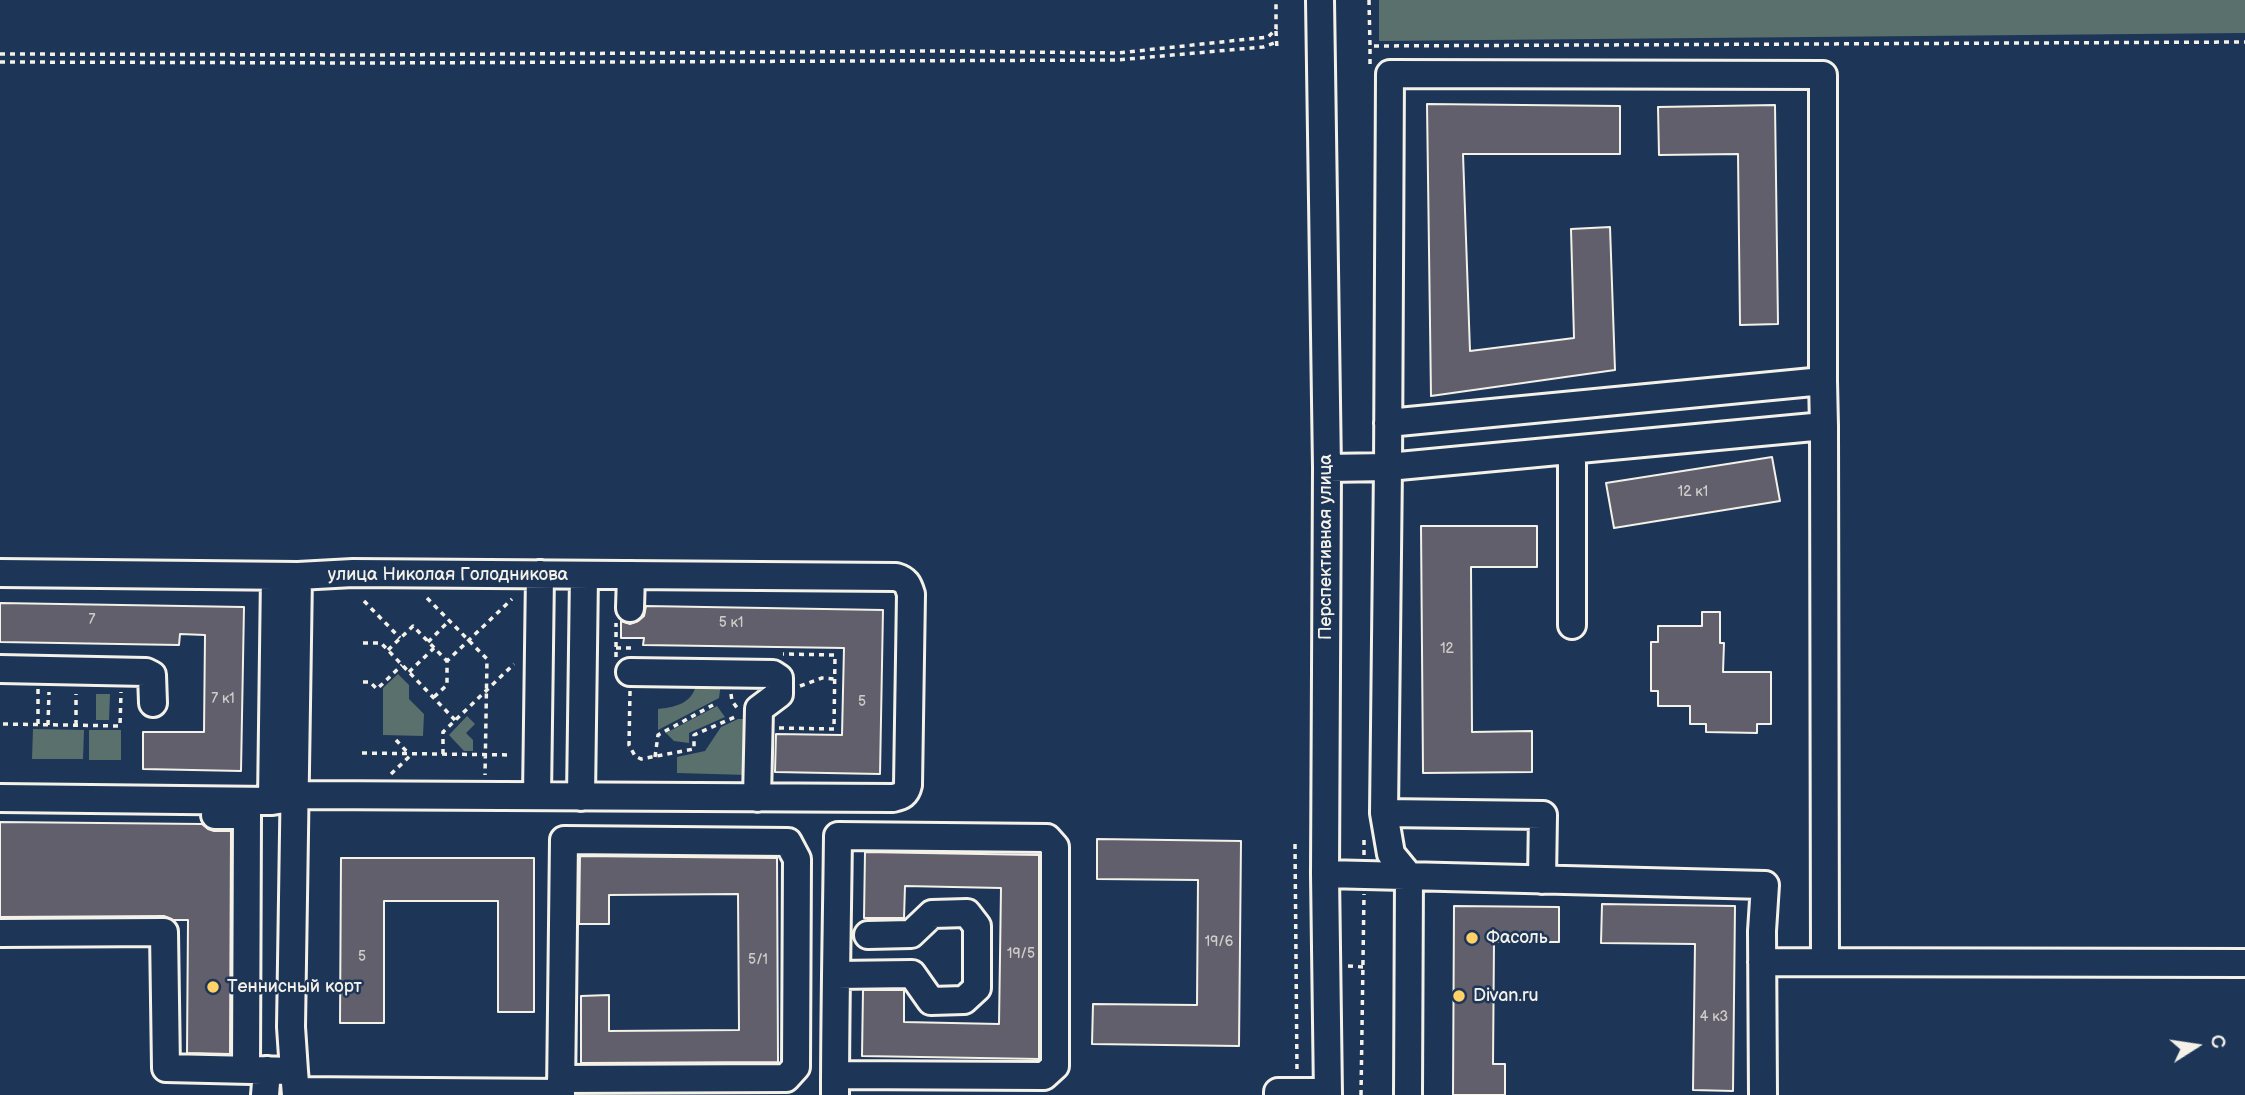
<!DOCTYPE html>
<meta charset="utf-8">
<style>
body{margin:0}
#map{position:relative;width:2245px;height:1095px;overflow:hidden;background:#1d3557;font-family:"Balsamiq Sans",sans-serif}
canvas{display:block}
.north{position:absolute;left:2161px;top:1011px;width:70px;height:70px;-webkit-text-stroke:5px #1d3557;paint-order:stroke;rotate:78deg;font-size:19px;font-weight:700;line-height:28px;text-align:center;color:#f4f1e8}
.north::after{content:'';display:block;margin:auto;width:24px;height:32px;background:#f4f1e8;clip-path:polygon(50% 0,100% 100%,50% 72%,0 100%)}
</style>
<div id="map">
<canvas width="2245" height="1095"></canvas>
<div class="north">С</div>
</div>
<script>
const ctx = document.querySelector('canvas').getContext('2d');
ctx.lineJoin = 'round';
function fill(path, color) {
  ctx.fillStyle = color;
  ctx.fill(path, 'evenodd');
}
function strokePath(path, color, width, dash) {
  ctx.strokeStyle = color;
  ctx.lineWidth = width;
  ctx.lineCap = dash ? 'butt' : 'round';
  ctx.setLineDash(dash || []);
  ctx.stroke(path);
}
function write(font, color, halo, rows, align = 'center') {
  ctx.font = font + ' "Balsamiq Sans",sans-serif';
  ctx.lineWidth = 5;
  ctx.setLineDash([]);
  ctx.textBaseline = 'middle';
  ctx.strokeStyle = halo;
  ctx.fillStyle = color;
  for (const [text, x, y, turn = 0] of rows) {
    ctx.save();
    ctx.translate(x, y);
    ctx.rotate((+turn || 0) * Math.PI / 180);
    ctx.textAlign = isNaN(turn) ? turn : align;
    if (halo) ctx.strokeText(text, 0, 0);
    ctx.fillText(text, 0, 0);
    ctx.restore();
  }
}
const green = new Path2D(`
 M1379,0H2245V33L1379,41Z
 M398,674L409,685V699L424,714L423,736L383,735V688Z
 M697,682L721,683L719,698L658,730V709C677,707 693,703 697,682Z
 M96,694H110L109,720H96Z
 M717,706L725,717L689,733V743L674,741L666,733Z
 M467,716L475,724L466,733L473,740V751H464L449,735Z
 M738,719H748L747,775L677,773V757L705,751L721,727Z
 M33,729L84,730L83,759H32Z
 M89,730H121V760H89Z`);
const building = new Path2D(`
 M1427,104L1620,106V154H1463L1470,351L1574,338L1571,229L1610,227L1615,370L1431,396Z
 M1775,105L1778,324L1740,325L1738,154L1659,155L1658,107Z
 M1772,457L1780,501L1614,528L1606,483Z
 M1421,526H1537V567H1471L1472,732L1532,731V772L1423,773Z
 M0,603L244,607L241,771L143,769V732H204L205,635L180,634L179,645L0,642Z
 M646,606L883,610L880,774L775,772L776,734L842,735L844,648L643,645L644,638H621V621L630,624L638,621L644,616Z
 M1702,612H1720V643H1724L1723,672H1771V724H1757V733L1706,732V724H1690V706H1658V691H1651V642H1658V626H1702Z
 M0,822L202,824L208,829L214,831H231L230,1054L187,1053L188,920H173L164,916L0,917Z
 M1097,839L1241,841L1239,1046L1092,1044L1093,1004L1197,1005L1198,880L1097,879Z
 M865,852L1039,855V1059L862,1056L863,990H904V1022L999,1024L1001,888L905,886L904,918H864Z
 M580,856L777,858L778,1062L581,1063V996L609,995V1031L739,1030L738,894L609,895V924H579Z
 M341,858H534V1012H498V901H384V1023H340Z
 M1602,904L1735,906L1733,1091L1693,1090L1695,944L1601,943Z
 M1454,906L1559,907V942H1494L1493,1064H1505V1095H1453Z`);
const path = new Path2D(`
 M1369,0L1370,46L2245,42
 M1276,31L1277,49
 M0,54L370,55L937,51L1118,53L1268,37L1276,29V0
 M0,62L370,63L1117,60L1263,47L1277,42
 M1370,64V46
 M427,598L487,659L485,775
 M364,601L400,638
 M428,642L449,621
 M363,643H381L455,720
 M616,648H631V652
 M388,650L413,626L447,661
 M616,657V623
 M409,672L434,648
 M363,682H370L377,689L402,665
 M800,686L822,678L835,679
 M630,691L629,745L635,756L641,759L694,749V735L737,716
 M731,694L732,701L738,709
 M434,697L447,685V661L512,599
 M3,724L120,726L121,692
 M38,724V689
 M48,725L49,692
 M76,725V694
 M779,728L834,729L835,655L783,654
 M396,740L409,754
 M362,753L512,755
 M443,754V732L514,664
 M655,757L658,735L713,705
 M391,774L411,755
 M1295,844L1297,1073
 M1364,855V835
 M1348,966L1364,967
 M1361,1095L1364,894`);
const minor = new Path2D(`
 M1320,0L1327,468L1325,874L1328,1095
 M1388,423L1823,381
 M1824,426L1388,467L1390,74L1823,75V381L1824,426L1825,962
 M1327,468L1388,467L1384,813L1391,854L1409,876L1408,1095
 M0,573L298,576L353,573L896,577C906,580 908,584 911,594L908,785C906,794 902,796 893,798L307,795L272,801L0,798
 M630,608L631,575
 M1572,625V450
 M0,669L146,672L152,675L153,703
 M630,672L773,674L779,678V694L759,709L757,798
 M537,796L540,574
 M581,797L584,575
 M272,801L275,576
 M1384,813L1543,815L1542,880
 M215,815H247L246,1068
 M1325,874L1765,885L1762,931L1763,1095
 M0,933L164,932L166,1068L294,1071L296,1095
 M1762,962L2245,963
 M836,975L912,974L931,1001L964,1000L977,988V926L967,913L932,914L911,934L868,935
 M294,1071L291,1027L298,576
 M296,1091L561,1093V1095
 M561,1093L564,840L788,842L797,859L796,1067L786,1078L561,1079
 M265,1095L267,1070
 M835,1095C835,1009 837,922 838,836L1047,838L1055,847V1066L1044,1076L835,1075
 M1278,1095V1092H1328`);
const markers = [
 [1472,938,7,"#ffd166"],
 [213,987,7,"#ffd166"],
 [1459,996,7,"#ffd166"]
];
const numberNames = [
 ["12 к1",1693,492],
 ["7",92,620],
 ["5 к1",731,623],
 ["12",1447,649],
 ["7 к1",223,699],
 ["5",862,702],
 ["19/6",1219,942],
 ["19/5",1021,954],
 ["5",362,957],
 ["5/1",758,960],
 ["4 к3",1714,1017]
];
const streetNames = [
 ["Перспективная улица",1326,547,-90],
 ["улица Николая Голодникова",448,575]
];
const poiNames = [
 ["Фасоль",1486,938],
 ["Теннисный корт",227,987],
 ["Divan.ru",1473,996]
];
fill(green, '#5a706c');
fill(building, '#605f6b');
strokePath(building, '#f4f1e8', 2);
strokePath(minor, '#f4f1e8', 32);
strokePath(path, '#f4f1e8', 3.5, [5, 5]);
strokePath(minor, '#1d3557', 26);
for (const [x, y, r, color] of markers) {
  const dot = new Path2D();
  dot.arc(x, y, r, 0, 2 * Math.PI);
  ctx.fillStyle = color;
  ctx.fill(dot);
  strokePath(dot, '#1d3557', 2.5);
}
write('14px', '#cfccc9', null, numberNames);
write('18px', '#f4f1e8', '#1d3557', streetNames);
write('18px', '#f4f1e8', '#1d3557', poiNames, 'left');
</script>
